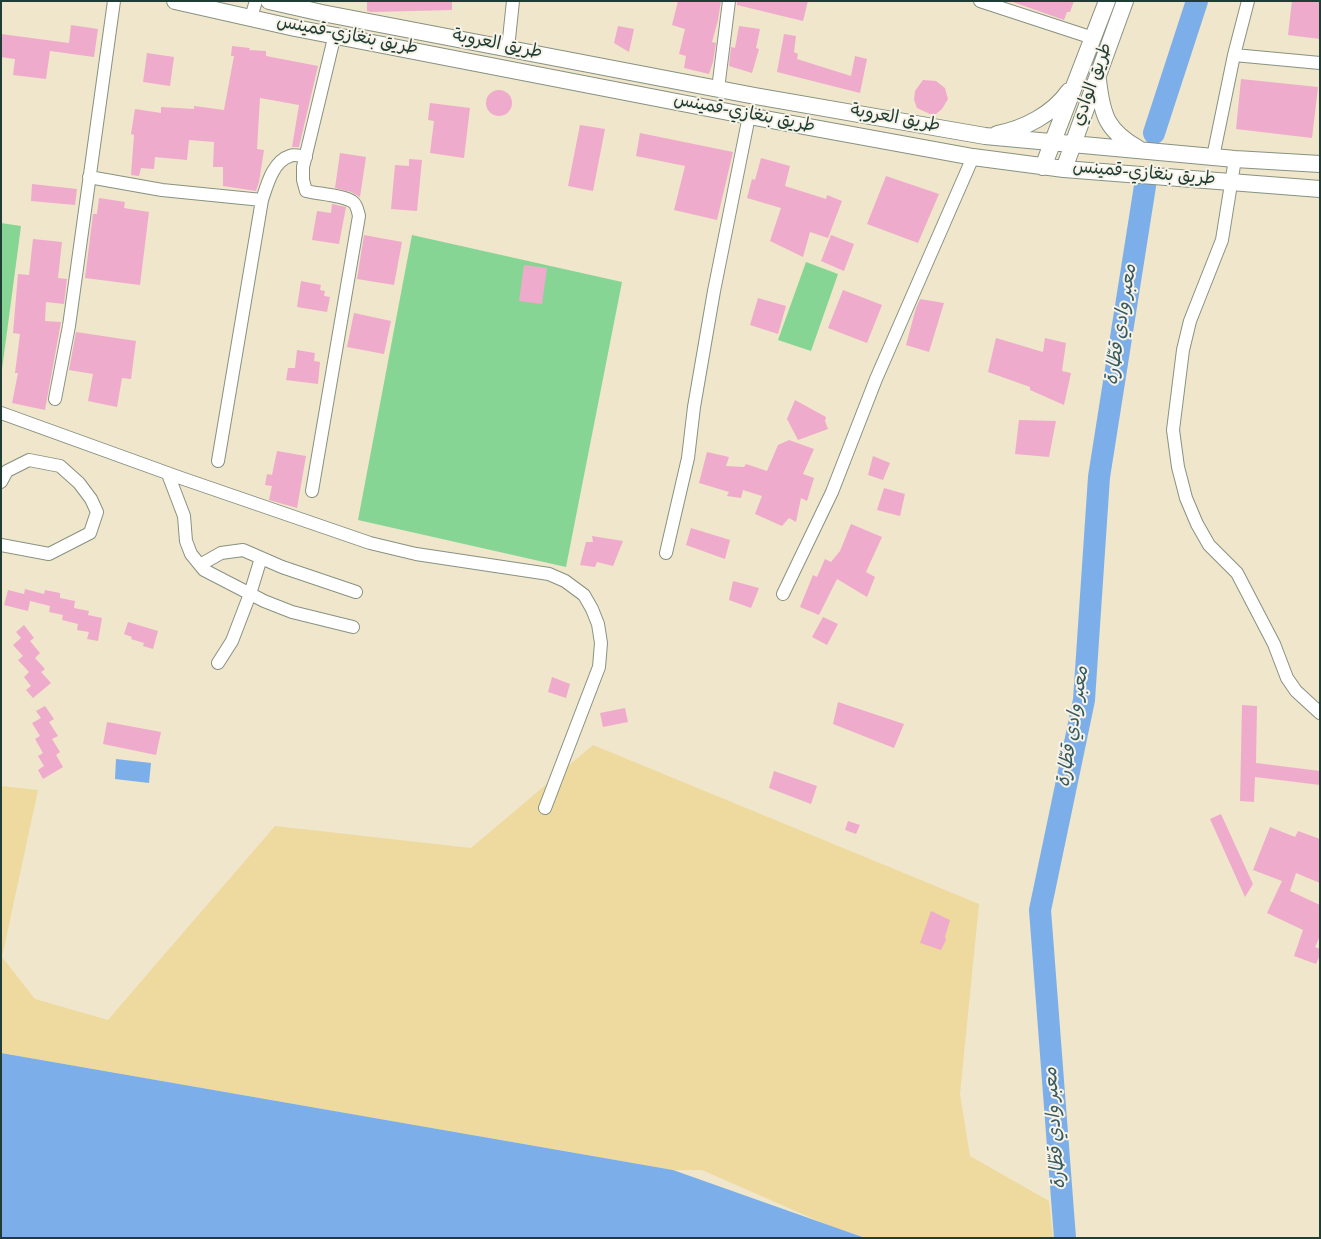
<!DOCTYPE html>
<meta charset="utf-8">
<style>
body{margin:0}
#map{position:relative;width:1321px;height:1239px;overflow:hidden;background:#efe6cb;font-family:"Gochi Hand",sans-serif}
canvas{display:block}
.frame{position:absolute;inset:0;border:2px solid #1f3d34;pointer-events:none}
</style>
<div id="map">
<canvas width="1321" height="1239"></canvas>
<div class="frame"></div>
</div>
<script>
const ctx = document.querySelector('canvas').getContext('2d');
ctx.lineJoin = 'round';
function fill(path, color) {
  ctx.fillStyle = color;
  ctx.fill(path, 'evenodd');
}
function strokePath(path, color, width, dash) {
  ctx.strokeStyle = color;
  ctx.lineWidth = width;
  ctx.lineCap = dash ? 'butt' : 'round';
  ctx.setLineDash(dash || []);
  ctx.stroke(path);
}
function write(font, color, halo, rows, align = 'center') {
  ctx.font = font + ' "Gochi Hand","Playpen Sans Arabic",sans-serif';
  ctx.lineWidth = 4;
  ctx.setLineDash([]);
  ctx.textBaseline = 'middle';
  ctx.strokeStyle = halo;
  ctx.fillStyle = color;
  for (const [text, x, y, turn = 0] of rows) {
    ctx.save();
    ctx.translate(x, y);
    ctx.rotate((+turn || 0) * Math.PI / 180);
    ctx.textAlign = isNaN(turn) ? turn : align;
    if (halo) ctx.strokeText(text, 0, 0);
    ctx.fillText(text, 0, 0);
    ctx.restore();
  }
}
const green = new Path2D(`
 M1,223L21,226L1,377Z
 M412,235L622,282L566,567L358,520Z
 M806,262L838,274L811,351L778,340Z`);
const sand = new Path2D(`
 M593,745L979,904L960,1094L970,1156L1049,1201L1053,1238H857L702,1170H673L1,1053V786L38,790L2,957L35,999L108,1020L275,826L471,848Z`);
const water = new Path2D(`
 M116,759L151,763L149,783L115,779Z
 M1,1053L673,1170L865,1238H1Z`);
const river = new Path2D(`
 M1154,133L1197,1
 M1065,1238L1040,910L1084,700L1099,477L1145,186`);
const building = new Path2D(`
 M367,1H452V10L371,12L367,11Z
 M678,1H721L718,20L712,42L716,43L713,62L709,74L684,68L686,56L679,54L685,29L672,25Z
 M737,1H808L803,21L737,5Z
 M1010,1H1074L1070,12H1067L1064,20Z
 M1292,1H1320V39L1288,35Z
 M71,25L98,29L94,57L50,51L46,79L13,75L15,59L1,57V34L69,43Z
 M618,26L634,29L629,52L614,43Z
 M739,26L760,29L756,48L759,49L752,73L729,66L731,47L735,48Z
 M784,34L796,36L794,52L798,54L797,59L851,76L855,56L867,59L860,93L777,72Z
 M232,46L250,48L249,50L266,51V56L318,66L299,147H292L299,105L260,98L257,149L264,150L259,182L256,191L223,186V167H213L214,142L189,140L187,160L155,157L154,169L141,168L139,176L131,175L134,135L131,134L135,109L161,113V107L194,109V106L224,110L234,56H231Z
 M147,53L174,57L170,86L143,82Z
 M1241,79L1318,87L1312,138L1236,129Z
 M923,80L936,81L945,88L948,99L942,109L936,114H930L917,108L914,100L915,91Z
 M486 103a13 13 0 1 1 26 0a13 13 0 1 1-26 0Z
 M430,103L470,108L464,158L430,153L434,121L428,120Z
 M580,125L605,129L593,191L568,186Z
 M640,133L733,152L717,220L674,210L685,166L636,156Z
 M340,153L366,157L360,197L351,192L335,188Z
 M761,158L790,166L785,186L826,199L827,195L842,201L828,238L810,232L803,257L770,241L781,208L747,198L752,179L755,180Z
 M409,159L422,160L417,211L391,209L395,165L409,166Z
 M886,176L939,194L918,243L867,224Z
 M32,184L77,189L75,205L31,201Z
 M99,198L125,202L124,208L149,212L140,285L85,278L93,214H97Z
 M332,204L346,207L339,244L312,240L317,211L331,213Z
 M364,235L402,242L394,285L357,279Z
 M831,235L854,244L844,271L821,261Z
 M33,239L62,242L58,278L67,279L64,304L46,302L45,321L61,322L45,410L12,403L18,373H15L20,334L13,333L18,274L29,275Z
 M524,265L547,268L542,304L519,301Z
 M301,281L321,285L320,290L325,291L324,296L330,297L327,312L297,307Z
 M843,290L882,305L867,343L828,328Z
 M758,298L786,306L778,334L750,325Z
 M920,299L944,303L929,352L906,345L916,308Z
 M354,313L391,321L384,354L347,347Z
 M76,332L136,341L131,379L122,378L117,407L88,401L93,374L69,370Z
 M996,338L1043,352L1045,338L1066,343L1062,371L1071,373L1064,405L1030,390V387L988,372Z
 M297,350L315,353L314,361L320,362L318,384L286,380L288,368H295Z
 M795,400L826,417L825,421L828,429L798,440L787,419Z
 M1019,420L1056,421L1049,457L1015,454Z
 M789,440L814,449L803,474L814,478L807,501L801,498L796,522L789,518L782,526L755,514L762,496L743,490L741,498L727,496L729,492L699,483L707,452L729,457L726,466L744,467L746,464L767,471L778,445Z
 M277,451L306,456L297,508L269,500L272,486L265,485L267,474L272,475Z
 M873,456L890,463L883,480L868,475Z
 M884,488L905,494L900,516L877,510Z
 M851,524L882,537L866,572L875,577L867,597L837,579L819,615L800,607L813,575L817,577L825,559L831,562L840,551Z
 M691,528L730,540L725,559L686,545Z
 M592,536L623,541L613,566L597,562L595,567L580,565L586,542H593Z
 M733,581L759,588L751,608L729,600Z
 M25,589L44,594L45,590L60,593V598L75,601L74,608L89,611L88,615L102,618L98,641L87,639L89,632L77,630L78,624L62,620L63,615L49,612L50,606L30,601L28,611L4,605L8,590L24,594Z
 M823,617L838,624L827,645L812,637Z
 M128,622L158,631L153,649L143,646L144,643L131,639L132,637L124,634Z
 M24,625L34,638L30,641L40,653L35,658L45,669L41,672L51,683L33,698L26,690L31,686L24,677L29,672L18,660L23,656L13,645L21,638L16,632Z
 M552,677L570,684L566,698L548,692Z
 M838,702L904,724L894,748L833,724Z
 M1242,705L1257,706L1256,763L1320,771V785L1255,777L1254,802L1240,801Z
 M45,706L54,719L49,722L58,736L52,739L60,752L56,755L63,767L43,779L38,770L44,766L38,756L43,753L35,739L40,736L32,723L41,718L36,711Z
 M625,708L628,722L603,727L600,713Z
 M107,722L161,732L156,755L103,744Z
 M774,771L817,786L811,804L769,788Z
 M1221,814L1253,884L1245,897L1210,819Z
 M848,821L860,825L856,834L845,830Z
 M1270,827L1295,837L1298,831L1320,839V883L1296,873L1290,891L1320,905V936L1315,947L1320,949V955L1316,964L1294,956L1303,930L1267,913L1282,881L1253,870Z
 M931,911L950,920L945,937L946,940L941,950L920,943Z`);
const minor = new Path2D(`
 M980,1L1093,38
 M251,17L256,1
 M508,48L513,1
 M1234,55L1320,63
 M718,89L729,1
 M1213,157L1234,55L1248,1
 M1235,159L1222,240L1190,321L1183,350L1173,430L1178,467L1186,498L1197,524L1209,545L1237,573L1274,644L1287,678L1296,691L1320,713
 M89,177L162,190L262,200
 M55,399L69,326L114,1
 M1,413L181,478L370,543L416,554L549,574L565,581L584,595L592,609L598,624L601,643L599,667L545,808
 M218,461L262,200C267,185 273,161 290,156C294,154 302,156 306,157
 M168,474L184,516L186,541L191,554L204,570L264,601L292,612L353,627
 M1,482L7,471L29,460L60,466L79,483L91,499L97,512L90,533L49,554L1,545
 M312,491L359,216C358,212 357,205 353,202C343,195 318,194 306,191L303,180V167L335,34
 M666,553L688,458L694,407L714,291L749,116
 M200,565L221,553L243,550L282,567L356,592
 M783,594L832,492L876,379L973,157
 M218,663L232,641L250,594L261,558`);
const major = new Path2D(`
 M175,1L295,28L749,116L973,157L1064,169L1320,189
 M269,1L322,13L755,96L985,136L1235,159L1320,164
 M1098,80C1102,116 1107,131 1139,149
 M997,134C1024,129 1053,114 1069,91
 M1043,167L1107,1
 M1064,169L1125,1`);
const streetNames = [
 ["طريق بنغازي-قمينس",347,37,11],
 ["طريق العروبة",497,46,11],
 ["طريق الوادي",1094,85,-70],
 ["طريق بنغازي-قمينس",744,115,11],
 ["طريق العروبة",895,120,10],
 ["طريق بنغازي-قمينس",1144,175,5]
];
const waterNames = [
 ["معبر وادي قطّارة",1123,325,-81],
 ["معبر وادي قطّارة",1075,727,-81],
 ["معبر وادي قطّارة",1057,1128,-94]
];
fill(green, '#86d595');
fill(sand, '#eeda9e');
fill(water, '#7cafe9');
strokePath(river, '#7cafe9', 22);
fill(building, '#efabcc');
strokePath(minor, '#879280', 14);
strokePath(major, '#879280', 18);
strokePath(minor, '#fff', 12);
strokePath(major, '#fff', 16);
write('18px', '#1f3d34', '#f7f3e8', streetNames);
write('italic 19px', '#365a61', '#f7f3e8', waterNames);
</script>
